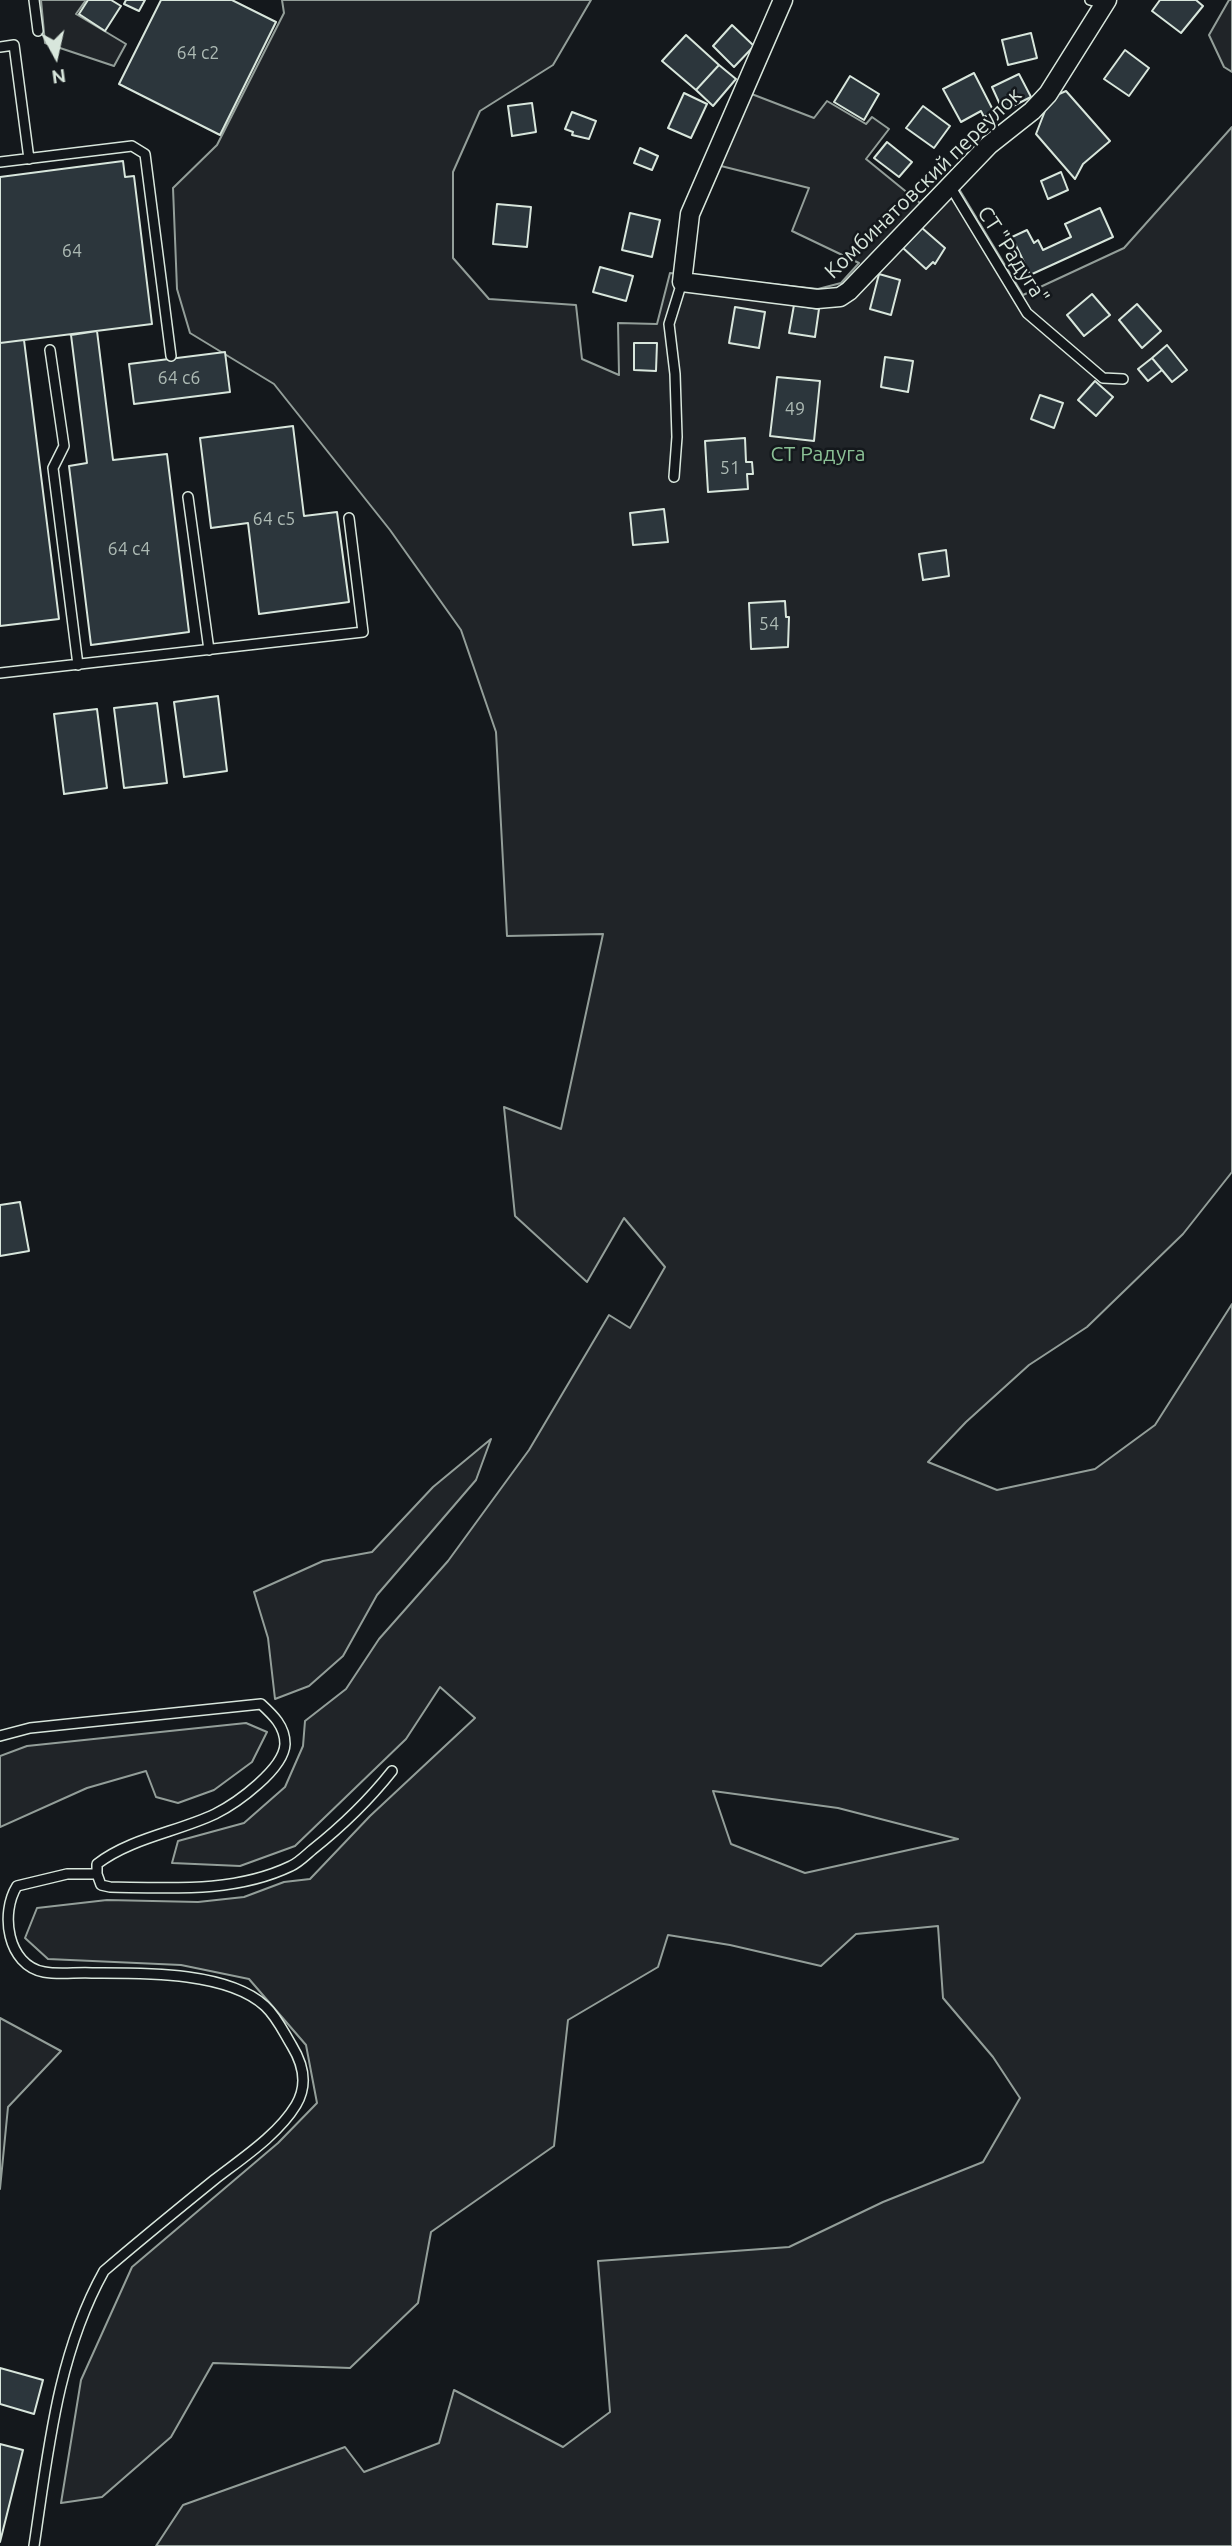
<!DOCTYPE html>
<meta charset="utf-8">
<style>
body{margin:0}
#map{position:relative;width:1232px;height:2546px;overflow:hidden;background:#14181c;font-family:Ubuntu,sans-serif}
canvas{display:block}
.north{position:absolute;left:21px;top:21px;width:70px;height:70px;-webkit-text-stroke:5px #14181c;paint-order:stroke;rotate:172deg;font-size:19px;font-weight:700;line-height:28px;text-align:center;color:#d8e6dc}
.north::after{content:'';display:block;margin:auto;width:24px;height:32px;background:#d8e6dc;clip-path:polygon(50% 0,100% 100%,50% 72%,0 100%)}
</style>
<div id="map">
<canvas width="1232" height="2546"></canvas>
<div class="north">N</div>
</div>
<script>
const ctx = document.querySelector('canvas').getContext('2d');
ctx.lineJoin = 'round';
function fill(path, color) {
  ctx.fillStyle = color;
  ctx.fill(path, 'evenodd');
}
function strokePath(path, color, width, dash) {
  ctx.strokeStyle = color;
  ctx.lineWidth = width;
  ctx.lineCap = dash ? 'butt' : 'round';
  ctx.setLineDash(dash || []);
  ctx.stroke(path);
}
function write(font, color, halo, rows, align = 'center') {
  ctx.font = font + ' Ubuntu,sans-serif';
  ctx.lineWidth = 5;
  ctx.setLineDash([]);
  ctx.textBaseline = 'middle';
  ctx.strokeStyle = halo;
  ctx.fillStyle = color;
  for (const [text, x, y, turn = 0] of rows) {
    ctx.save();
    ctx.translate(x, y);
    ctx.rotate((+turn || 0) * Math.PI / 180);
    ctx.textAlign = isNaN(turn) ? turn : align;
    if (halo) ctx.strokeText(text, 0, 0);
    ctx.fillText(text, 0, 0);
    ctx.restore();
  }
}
const green = new Path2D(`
 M41,0H86L76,14L126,44L114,66L45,43Z
 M282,0H591L553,65L480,111L453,172V258L489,299L576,305L582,359L619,375L618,323L657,324L670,273L818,289L841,283L859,263L792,231L809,188L717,165L749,93L814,118L827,101L866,124L872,117L889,129L866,159L920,203L948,176L956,184L1023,295L1124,248L1232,127V1172L1183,1234L1087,1327L1029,1365L966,1422L928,1462L997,1490L1095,1469L1155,1425L1232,1304V2546H156L183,2505L345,2447L364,2472L439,2443L454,2390L563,2447L610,2412L598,2261L789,2247L883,2202L983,2162L1020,2098L993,2057L943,1998L938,1926L856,1934L821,1966L730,1945L668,1935L658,1967L568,2020L554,2146L431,2232L418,2303L350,2368L213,2363L171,2437L102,2497L61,2503L81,2380L132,2267L278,2143L317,2103L306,2045L249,1979L181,1965L48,1959L25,1938L37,1908L107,1900L198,1902L244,1897L284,1882L310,1879L370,1816L475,1718L440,1687L406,1739L295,1846L240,1866L172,1863L178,1841L244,1823L285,1787L303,1746L305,1721L346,1689L379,1639L448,1561L529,1450L609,1315L630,1328L665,1267L624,1218L587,1282L515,1216L504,1107L561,1129L603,934L507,936L496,732L461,630L390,530L274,384L190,333L177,289L173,188L217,145L284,13ZM713,1791L838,1808L958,1839L805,1873L731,1844Z
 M1229,0H1232V72L1224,67L1209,35Z
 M491,1439L476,1480L377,1595L343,1656L309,1686L275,1699L268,1638L254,1592L323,1561L372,1552L433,1487Z
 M246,1723L267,1732L252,1762L214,1790L178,1803L156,1797L146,1771L87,1788L0,1827V1756L27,1746Z
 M0,2018L61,2051L8,2107L0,2189Z`);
const building = new Path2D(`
 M88,0H111L121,6L105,31L79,14Z
 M126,0H145L139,11L124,4Z
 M161,0H232L276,22L220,135L119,84Z
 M1160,0H1196L1203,6L1181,33L1152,11Z
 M732,25L754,46L734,67L713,46Z
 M1031,33L1037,58L1008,65L1002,40Z
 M686,35L719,65L696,90L662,61Z
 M1125,50L1149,68L1129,96L1104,79Z
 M719,65L736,79L713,106L696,90Z
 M974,73L994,112L984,117L981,111L961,122L943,89Z
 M1019,74L1031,97L1003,111L992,87Z
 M850,76L879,94L864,120L834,102Z
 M1066,91L1110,141L1083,164L1075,179L1036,134L1050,98Z
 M684,93L707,104L691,138L668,128Z
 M532,103L536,132L512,136L508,106Z
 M923,106L950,126L934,148L906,128Z
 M572,112L596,121L589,139L572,135L573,132L565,129Z
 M887,142L912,162L899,177L874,158Z
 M640,148L658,156L652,170L634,163Z
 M123,161L125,177L134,176L152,324L0,343V177Z
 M1061,172L1068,190L1048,199L1041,181Z
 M497,204L531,207L527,247L493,244Z
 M1100,208L1113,237L1030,275L1012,237L1027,230L1034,243L1038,240L1043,250L1071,237L1065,224Z
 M630,213L660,220L652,257L622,250Z
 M922,228L945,248L935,264L933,262L926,269L903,248Z
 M600,267L633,276L626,301L593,292Z
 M879,274L900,280L891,315L870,309Z
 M1092,294L1110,315L1084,336L1067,315Z
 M1137,304L1161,331L1142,348L1119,320Z
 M794,305L819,309L815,337L789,333Z
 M735,307L765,312L759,348L729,343Z
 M97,331L113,460L167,454L189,632L91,645L69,466L87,463L71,335Z
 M24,340L59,619L0,626V343Z
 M634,343H657L656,371L634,370Z
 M1167,345L1187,370L1172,382L1152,358Z
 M225,352L230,392L134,404L129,364Z
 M885,357L913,361L908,392L881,387Z
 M1152,358L1162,370L1148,381L1138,369Z
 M777,377L820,381L814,441L770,436Z
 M1095,381L1113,397L1096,416L1078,400Z
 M1040,395L1063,403L1054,428L1031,419Z
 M293,426L304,516L337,512L349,602L259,614L248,523L211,528L200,438Z
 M745,438L746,462H752L753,474H747L748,489L708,492L705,441Z
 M664,509L668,542L633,545L630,513Z
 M946,550L949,576L923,580L919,554Z
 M785,601L786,617H789L788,647L751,649L749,603Z
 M218,696L227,771L184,777L174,702Z
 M157,703L167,783L124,788L114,708Z
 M97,709L107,788L64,794L54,714Z
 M20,1202L29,1251L0,1256V1205Z
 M0,2368L43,2380L34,2414L0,2404Z
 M0,2444L23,2450L0,2542Z`);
const lane = new Path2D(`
 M34,0L38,31
 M1090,0L1104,4
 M0,47L14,45L29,159
 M0,162L132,146L145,154L171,356
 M950,186L1027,313L1103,378L1123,379
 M50,350L64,446L53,468L78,665
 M674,477L677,437L675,374L669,324L682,282
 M188,497L209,650
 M0,673L363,632L349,518
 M0,1736L30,1728L261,1704C273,1715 285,1726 285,1744C284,1769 237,1803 215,1814C177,1832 131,1838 97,1864V1874L101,1885L110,1887C170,1888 235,1893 291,1866C298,1863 305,1856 312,1850C341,1827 369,1800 392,1771
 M34,2546C48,2453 57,2355 104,2271C140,2240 177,2210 214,2180C241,2159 278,2135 296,2105C308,2085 303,2064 292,2046C284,2033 277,2017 265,2006C227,1971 141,1973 92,1973C77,1972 59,1975 44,1972C7,1965 0,1913 17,1886L67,1874H97`);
const street = new Path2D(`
 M783,0L690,214L682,282L817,299L840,297L849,291L989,145L1032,111L1048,94L1107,0`);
const numberNames = [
 ["64 с2",198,53],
 ["64",72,251],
 ["64 с6",179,378],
 ["49",795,409],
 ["51",730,468],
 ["64 с5",274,519],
 ["64 с4",129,549],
 ["54",769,624]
];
const streetNames = [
 ["Комбинатовский переулок",923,183,-44],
 ["СТ \"Радуга\"",1013,255,57]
];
const parkNames = [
 ["СТ Радуга",818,454]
];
fill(green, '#202428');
strokePath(green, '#939e99', 2);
fill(building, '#2c363c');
strokePath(building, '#d8e6dc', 2);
strokePath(lane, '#d8e6dc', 12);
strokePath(street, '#d8e6dc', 21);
strokePath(lane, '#14181c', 9);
strokePath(street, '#14181c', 18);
write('18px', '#adbab4', null, numberNames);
write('21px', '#d8e6dc', '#14181c', streetNames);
write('21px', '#8ac095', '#14181c', parkNames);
</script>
